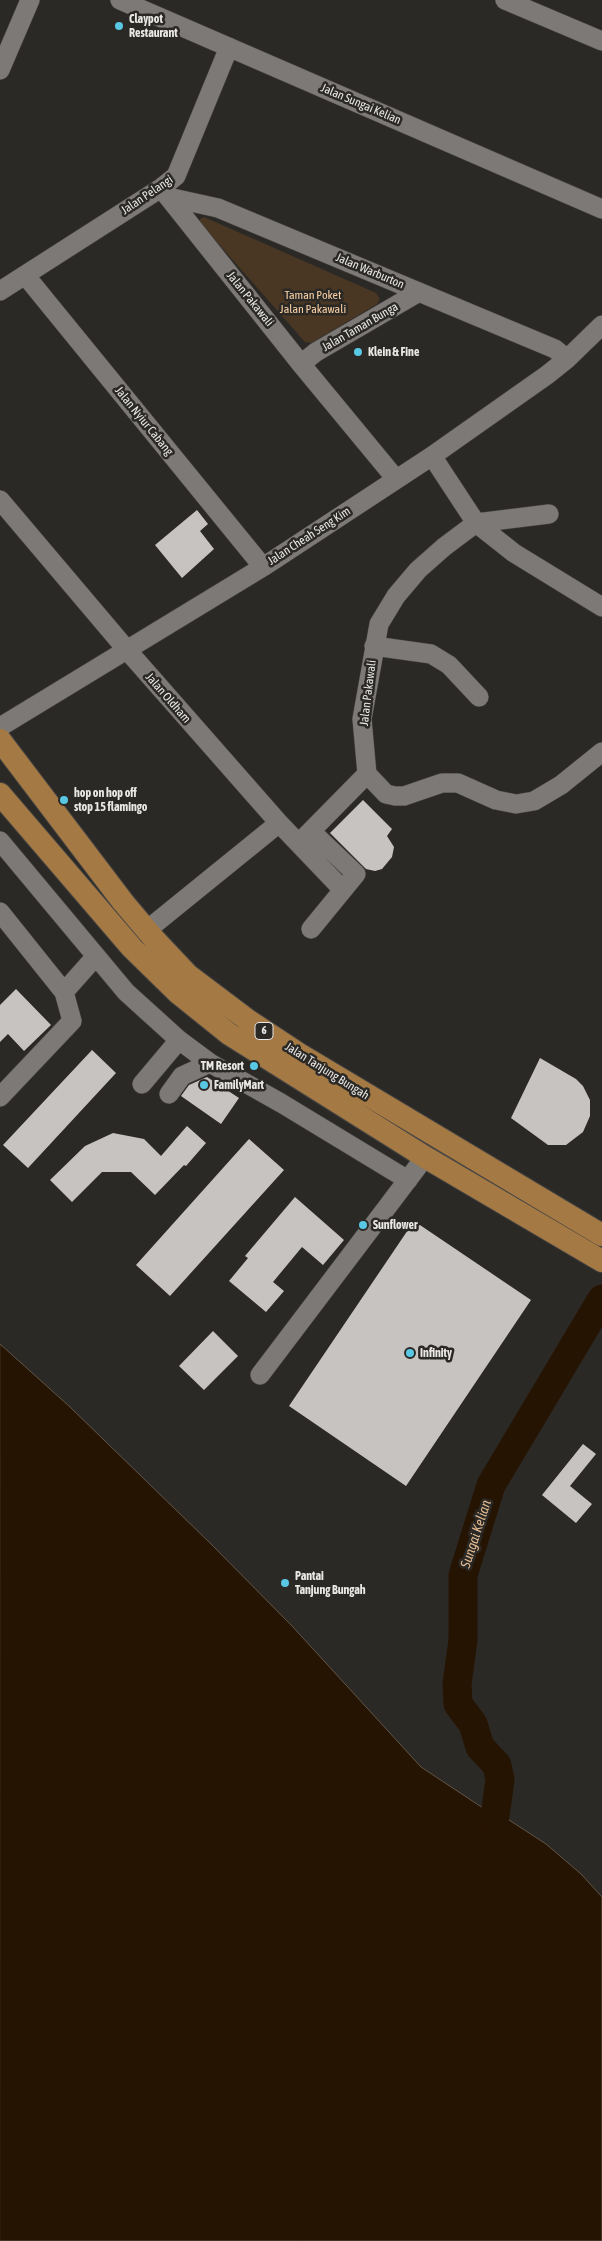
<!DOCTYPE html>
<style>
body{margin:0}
canvas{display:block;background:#2b2926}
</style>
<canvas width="602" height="2241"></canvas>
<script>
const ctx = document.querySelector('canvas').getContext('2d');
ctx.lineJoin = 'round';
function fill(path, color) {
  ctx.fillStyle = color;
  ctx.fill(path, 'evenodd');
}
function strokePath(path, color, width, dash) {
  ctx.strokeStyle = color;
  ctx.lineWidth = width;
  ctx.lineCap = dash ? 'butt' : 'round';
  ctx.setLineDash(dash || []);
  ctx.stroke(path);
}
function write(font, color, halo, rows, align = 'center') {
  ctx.font = font + ' "Asap Condensed",sans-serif';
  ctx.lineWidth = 5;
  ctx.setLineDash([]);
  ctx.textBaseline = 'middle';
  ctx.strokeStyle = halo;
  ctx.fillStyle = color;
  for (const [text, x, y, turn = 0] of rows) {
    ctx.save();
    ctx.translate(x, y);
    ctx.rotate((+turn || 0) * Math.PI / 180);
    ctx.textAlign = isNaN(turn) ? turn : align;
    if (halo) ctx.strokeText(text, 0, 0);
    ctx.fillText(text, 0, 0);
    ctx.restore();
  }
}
const green = new Path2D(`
 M204,217L376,293L380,299L377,304L311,343L305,342L201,224L199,220Z`);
const water = new Path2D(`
 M0,1344L70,1407L211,1544L292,1626L421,1767L495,1816L509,1820L546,1844L581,1874L602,1897V2241H0Z`);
const river = new Path2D(`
 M495,1816L500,1780L497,1765L480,1747L473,1724L458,1704L457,1684L463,1640V1575L491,1485L602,1299`);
const building = new Path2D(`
 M197,510L208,524L200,531L214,549L182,578L155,545Z
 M363,800L392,829L387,836L394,847L392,857L382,869L375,871L366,869L330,833Z
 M16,989L51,1025L24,1051L8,1034L0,1042V1005Z
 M92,1050L116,1073L28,1168L3,1145Z
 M540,1058L576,1079L583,1086L590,1100V1116L583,1132L566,1145H548L511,1118Z
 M207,1077L239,1098L221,1124L181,1096L189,1085Z
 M187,1126L206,1143L186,1166L184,1165L155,1195L131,1172H102L72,1202L50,1180L85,1146L113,1133L144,1139L161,1156Z
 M249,1139L284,1170L170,1296L136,1265Z
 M295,1197L344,1240L323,1265L302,1247L273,1282L284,1291L266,1312L229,1281L248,1258L245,1256Z
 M414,1221L531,1300L406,1486L289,1406Z
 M213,1331L238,1356L204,1390L179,1366Z
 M583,1444L596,1454L570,1486L592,1504L576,1523L542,1495Z`);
const minor = new Path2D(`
 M120,0L602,209
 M505,0L602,41
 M0,70L30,0
 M165,193L301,364L396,479
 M168,197L218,208L555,349L567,359
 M25,275L263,567
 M0,291L161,188L176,176L229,47
 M301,364L316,352L419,292
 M432,456L476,523L514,553L602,607
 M0,500L127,650L279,823L343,890
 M549,514L476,523L444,547L418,570L396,596L379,624L362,719L367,774L386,794L395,796H404L442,783H458L496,800L516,804L534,801L561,785L602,752
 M374,646L431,654L449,665L479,697
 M0,727L263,567L432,456L547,375L567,359L602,325
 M303,839L367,774
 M0,841L126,992L179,1040L210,1063L281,1103L408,1180
 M0,912L64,992
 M311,929L356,874L311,831
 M147,930L279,823
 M142,1084L179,1040
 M169,1094L182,1076L210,1063
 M0,1097L72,1021L64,992L96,956
 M260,1375L425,1157`);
const major = new Path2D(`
 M0,740L123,902L155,940L188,975L249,1021L299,1054L602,1235
 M0,794L132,948L178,993L229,1034L425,1157L602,1261`);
const markers = [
 [119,26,5,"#59c8e4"],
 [358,352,5,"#59c8e4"],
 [64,800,5,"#59c8e4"],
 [254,1066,5,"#59c8e4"],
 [204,1085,5,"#59c8e4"],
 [363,1225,5,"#59c8e4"],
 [410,1353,5,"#59c8e4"],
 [285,1583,5,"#59c8e4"]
];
const shields = [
 [264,1031,18]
];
const shieldNames = [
 ["6",264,1031]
];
const poiNames = [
 ["Claypot",129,19],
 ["Restaurant",129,33],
 ["Klein & Fine",368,352],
 ["hop on hop off",74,793],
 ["stop 15 flamingo",74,807],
 ["TM Resort",244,1066,"right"],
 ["FamilyMart",214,1085],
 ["Sunflower",373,1225],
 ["Infinity",420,1353],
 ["Pantai",295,1576],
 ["Tanjung Bungah",295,1590]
];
const streetNames = [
 ["Jalan Sungai Kelian",361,104,23],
 ["Jalan Pelangi",147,195,-34],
 ["Jalan Warburton",370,271,23],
 ["Jalan Pakawali",250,299,51],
 ["Jalan Taman Bunga",360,327,-30],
 ["Jalan Nyiur Cabang",144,421,51],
 ["Jalan Cheah Seng Kim",309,536,-33],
 ["Jalan Pakawali",368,693,-83],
 ["Jalan Oldham",168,698,49],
 ["Jalan Tanjung Bungah",327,1071,32]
];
const parkNames = [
 ["Taman Poket",313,295],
 ["Jalan Pakawali",313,309]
];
const waterNames = [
 ["Sungai Kelian",476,1534,-72]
];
fill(green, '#493724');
fill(water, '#261402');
strokePath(water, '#615446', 1);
strokePath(river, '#261402', 29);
fill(building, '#c7c3c0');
strokePath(minor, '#474543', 20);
strokePath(major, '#474543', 24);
strokePath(minor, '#7c7976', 19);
strokePath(major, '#a47944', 22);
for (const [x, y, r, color] of markers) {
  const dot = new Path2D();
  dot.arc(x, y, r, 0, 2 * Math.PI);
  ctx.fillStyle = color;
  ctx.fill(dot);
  strokePath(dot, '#2b2926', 2);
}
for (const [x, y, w] of shields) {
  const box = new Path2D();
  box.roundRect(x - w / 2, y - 8.5, w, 17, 4);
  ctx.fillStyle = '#2b2926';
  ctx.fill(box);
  strokePath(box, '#eae8e6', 1);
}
write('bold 11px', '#eae8e6', null, shieldNames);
write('bold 12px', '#eae8e6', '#2b2926', poiNames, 'left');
write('12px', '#eae8e6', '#2b2926', streetNames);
write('12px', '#fad0a5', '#2b2926', parkNames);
write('italic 14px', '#e3ba90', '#2b2926', waterNames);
</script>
